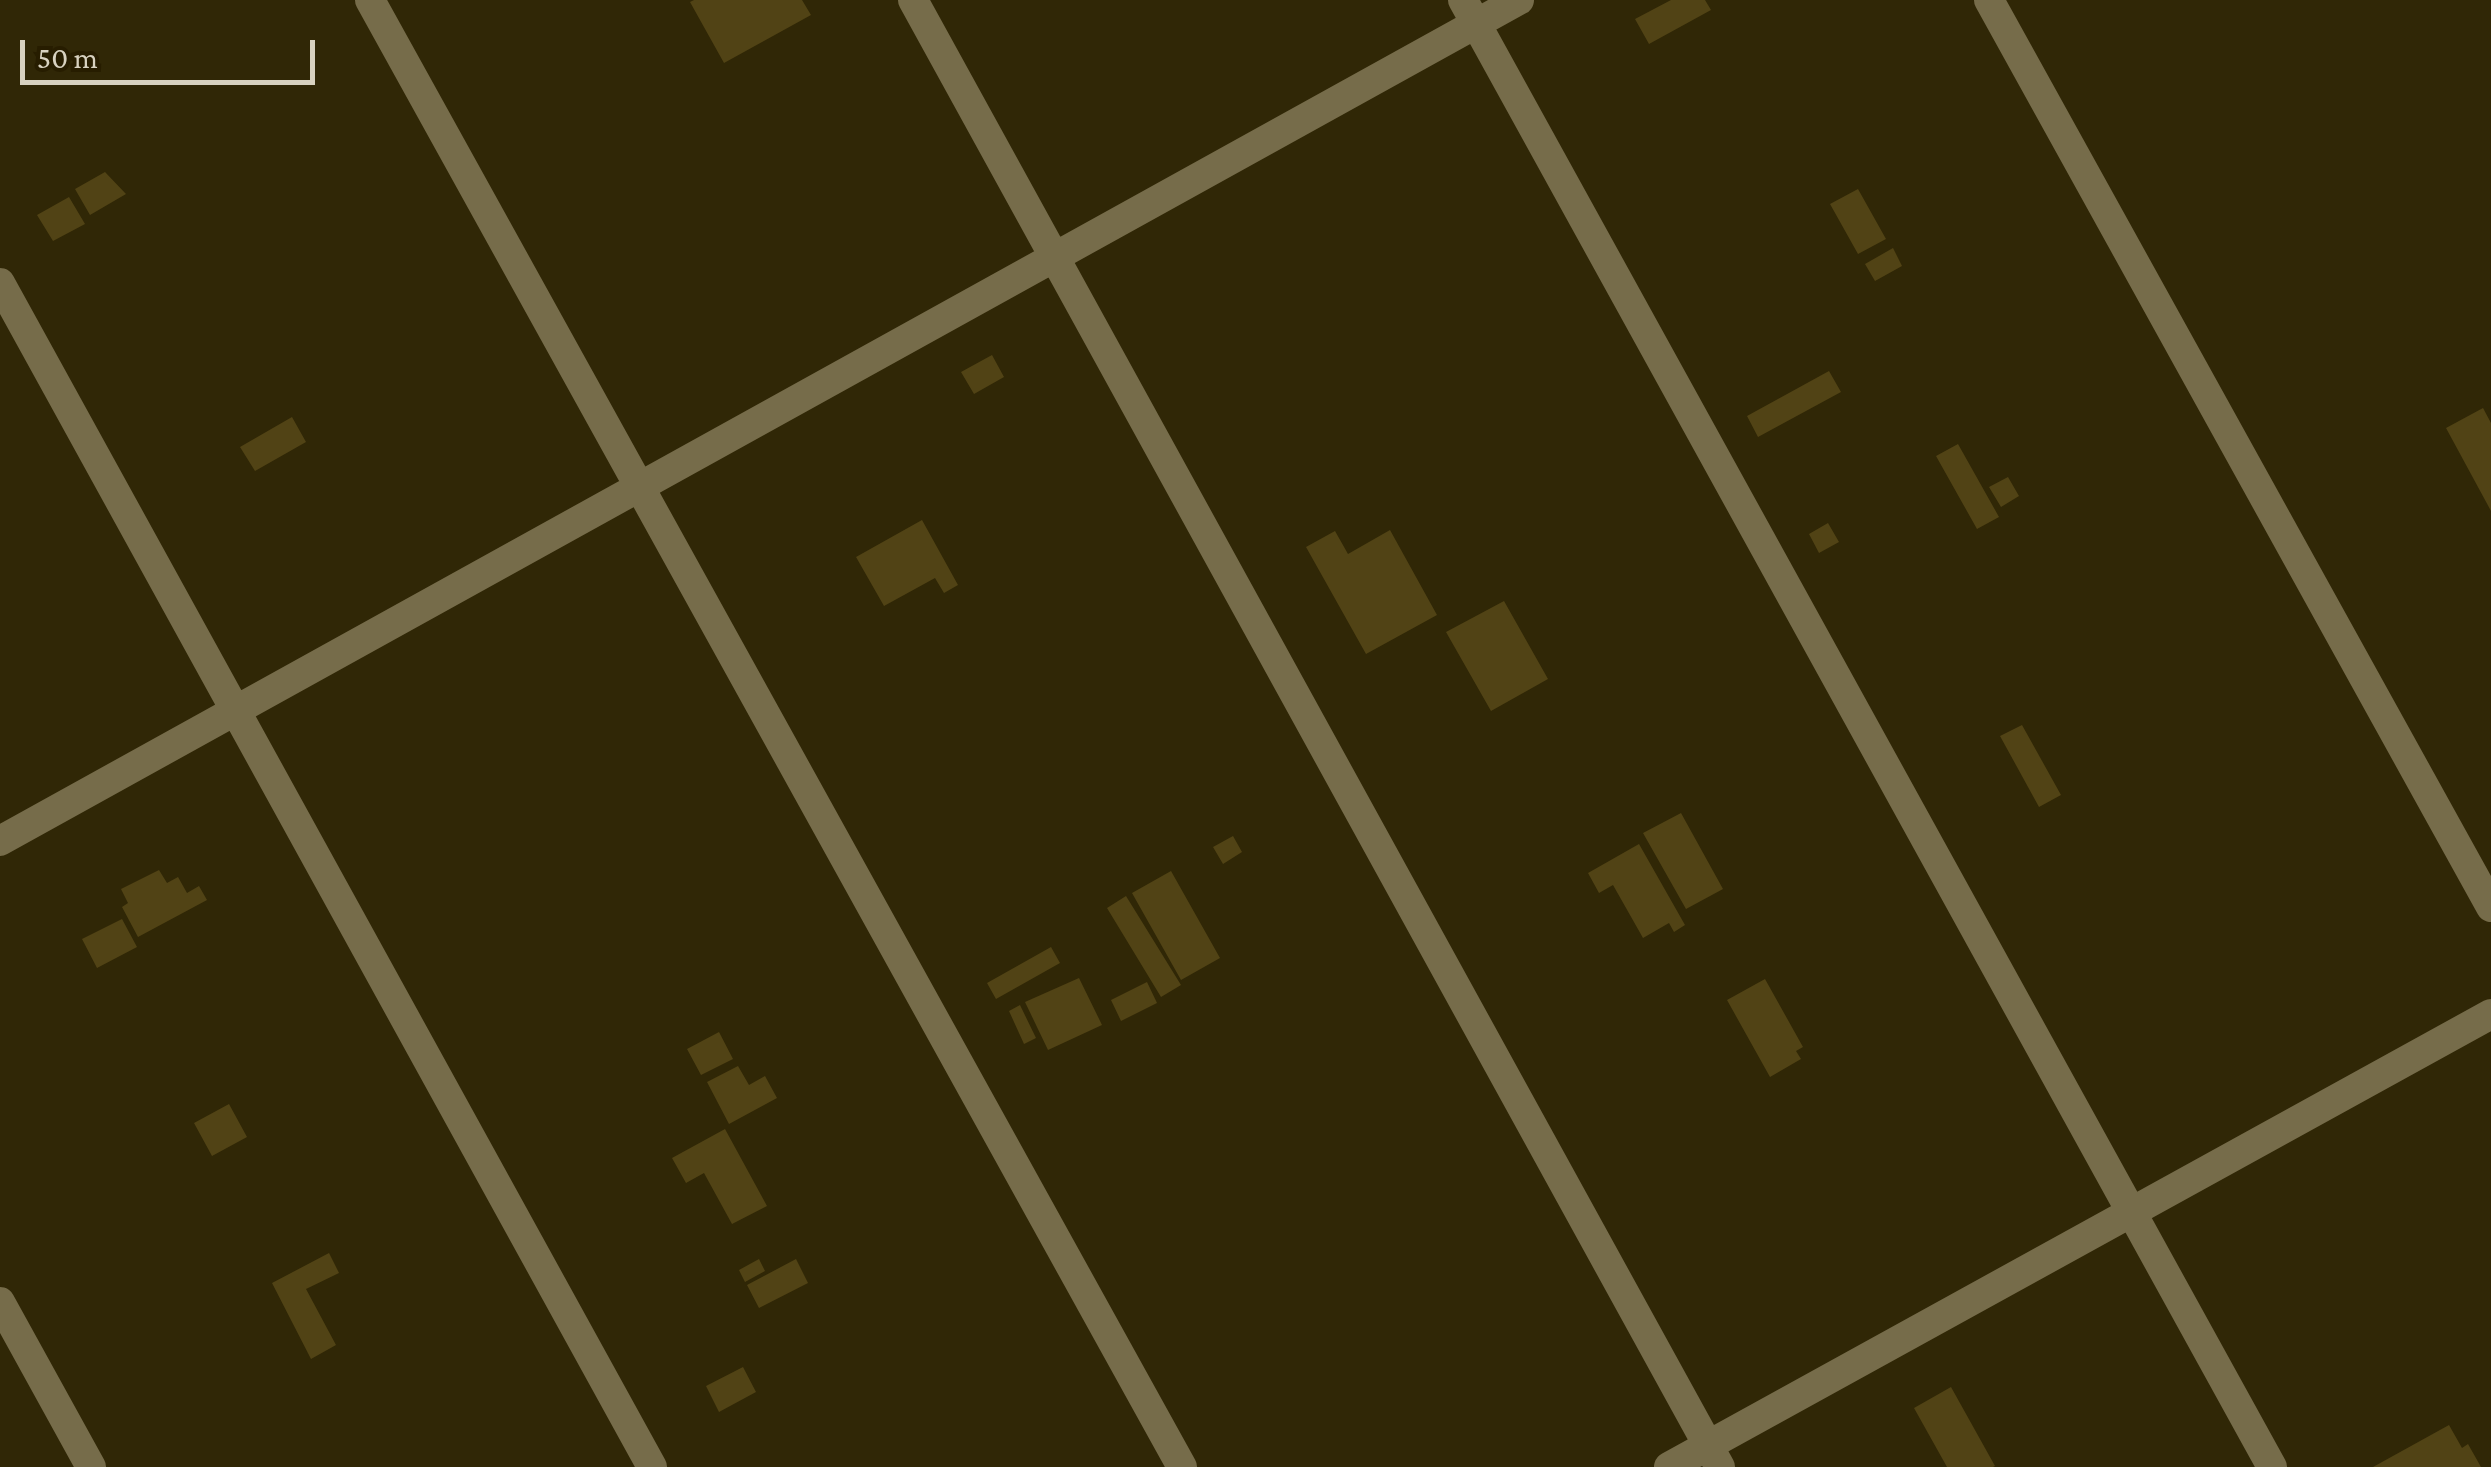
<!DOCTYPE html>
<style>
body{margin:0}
#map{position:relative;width:2491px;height:1467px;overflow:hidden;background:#302706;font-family:"Crimson Pro",serif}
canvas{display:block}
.scale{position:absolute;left:20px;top:40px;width:295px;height:45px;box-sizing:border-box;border:5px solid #d8d2c0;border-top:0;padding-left:12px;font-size:30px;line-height:35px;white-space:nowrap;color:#d8d2c0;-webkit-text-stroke:8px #271d00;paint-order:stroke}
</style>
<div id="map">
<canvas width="2491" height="1467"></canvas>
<div class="scale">50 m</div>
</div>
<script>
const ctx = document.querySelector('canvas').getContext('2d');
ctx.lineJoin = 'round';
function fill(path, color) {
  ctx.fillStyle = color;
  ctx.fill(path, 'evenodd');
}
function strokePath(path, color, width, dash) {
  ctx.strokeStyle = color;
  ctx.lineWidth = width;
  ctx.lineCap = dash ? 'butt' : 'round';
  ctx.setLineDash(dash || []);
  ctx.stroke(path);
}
const building = new Path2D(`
 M694,0H802L811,15L724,63L690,2Z
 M1671,0H1705L1711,10L1649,44L1635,19Z
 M105,172L126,194L90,215L75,189Z
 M1858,189L1886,239L1858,254L1830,204Z
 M69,197L85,224L53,241L37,215Z
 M1893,248L1902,266L1875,281L1865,264Z
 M992,355L1004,377L974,394L961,372Z
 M1829,371L1841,392L1758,437L1747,416Z
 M2483,408L2491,423V511L2446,428Z
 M292,417L306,442L255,471L240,447Z
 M1958,444L1999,517L1977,529L1936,456Z
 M2008,477L2019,496L2001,507L1989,487Z
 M922,520L958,585L944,593L935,578L884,606L856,557Z
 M1828,523L1839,542L1819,553L1809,534Z
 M1390,530L1437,615L1366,654L1306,547L1335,531L1348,554Z
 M1504,601L1548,679L1491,711L1446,632Z
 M2022,725L2061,795L2039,807L2000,736Z
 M1681,813L1723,889L1686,909L1643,833Z
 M1233,836L1242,852L1223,864L1213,847Z
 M1639,844L1685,925L1674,932L1669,923L1643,938L1613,885L1599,893L1588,873Z
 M159,870L167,883L178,877L187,893L199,886L207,900L138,937L122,907L128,903L121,889Z
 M1171,871L1220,958L1181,980L1132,893Z
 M1126,896L1181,985L1161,997L1107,908Z
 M122,919L137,947L97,968L82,939Z
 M1051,947L1060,963L996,999L987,983Z
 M1079,978L1102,1025L1048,1050L1025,1002Z
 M1765,979L1803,1047L1796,1051L1801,1059L1770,1077L1727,1000Z
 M1147,982L1157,1003L1121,1021L1111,1000Z
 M1020,1005L1036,1038L1024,1044L1009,1011Z
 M719,1032L733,1059L701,1075L687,1049Z
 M738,1066L749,1085L765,1076L777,1098L729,1124L707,1082Z
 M229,1104L247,1137L212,1156L194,1123Z
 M725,1129L767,1206L732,1224L704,1173L686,1183L672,1158Z
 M329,1253L339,1273L306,1289L336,1345L311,1359L272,1283Z
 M759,1259L765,1271L745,1282L739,1270Z
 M796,1259L808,1283L759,1308L747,1285Z
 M743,1367L756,1392L719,1412L706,1386Z
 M1951,1387L1995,1466L1993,1467H1947L1914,1408Z
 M2449,1425L2462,1448L2468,1444L2481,1467H2373Z`);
const street = new Path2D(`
 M370,0L1182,1467
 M913,0L1720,1467
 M1463,0L2272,1467
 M1989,0L2491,907
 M0,283L652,1467
 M0,841L1519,0
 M0,1302L91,1467
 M1669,1467L2491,1014`);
fill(building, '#514315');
strokePath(street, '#766c4a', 30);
</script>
